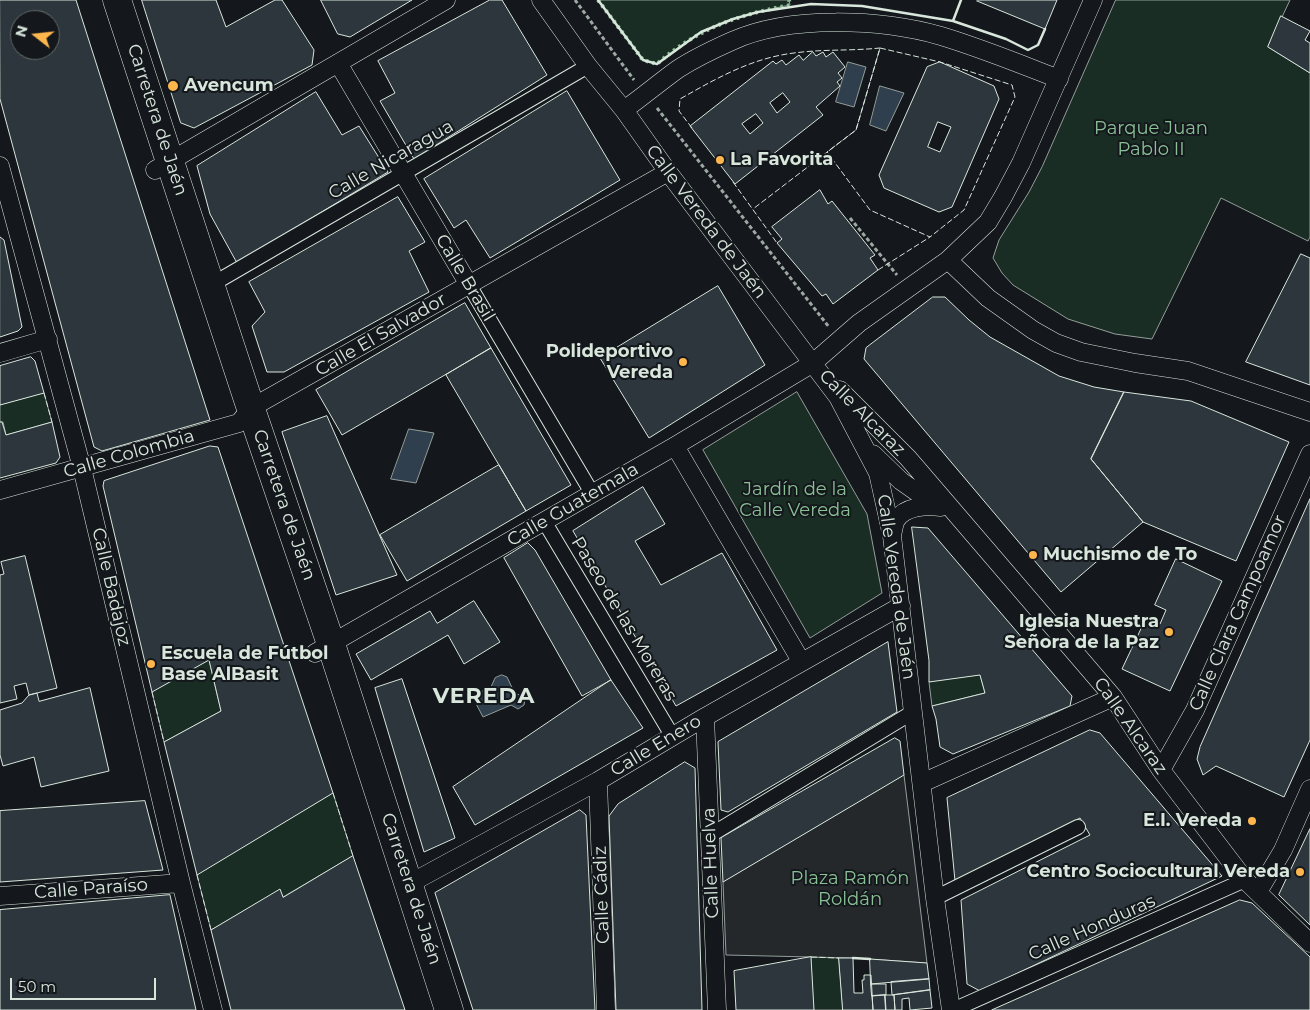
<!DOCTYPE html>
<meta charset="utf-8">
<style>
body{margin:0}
#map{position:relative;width:1310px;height:1010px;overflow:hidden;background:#14181c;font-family:Montserrat,sans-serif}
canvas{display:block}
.north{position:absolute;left:10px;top:10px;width:50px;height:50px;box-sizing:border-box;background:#14181c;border:1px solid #626a69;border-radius:50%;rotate:286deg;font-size:14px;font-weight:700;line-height:20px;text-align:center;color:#d8e6dc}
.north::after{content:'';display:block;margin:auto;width:18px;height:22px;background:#ffb74d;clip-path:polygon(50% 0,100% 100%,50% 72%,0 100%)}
.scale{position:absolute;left:10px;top:978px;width:146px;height:22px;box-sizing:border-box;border:2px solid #d8e6dc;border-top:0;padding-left:6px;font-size:15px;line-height:18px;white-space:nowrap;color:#d8e6dc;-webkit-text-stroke:4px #14181c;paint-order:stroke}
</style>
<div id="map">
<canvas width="1310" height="1010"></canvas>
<div class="north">N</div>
<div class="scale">50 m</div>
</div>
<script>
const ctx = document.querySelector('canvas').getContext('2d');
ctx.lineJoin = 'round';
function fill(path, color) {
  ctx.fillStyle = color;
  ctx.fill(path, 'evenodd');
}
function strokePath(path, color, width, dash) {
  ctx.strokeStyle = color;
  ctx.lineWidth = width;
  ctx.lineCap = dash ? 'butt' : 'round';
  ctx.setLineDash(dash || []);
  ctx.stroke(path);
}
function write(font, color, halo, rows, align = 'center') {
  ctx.font = font + ' Montserrat,sans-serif';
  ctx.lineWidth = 4;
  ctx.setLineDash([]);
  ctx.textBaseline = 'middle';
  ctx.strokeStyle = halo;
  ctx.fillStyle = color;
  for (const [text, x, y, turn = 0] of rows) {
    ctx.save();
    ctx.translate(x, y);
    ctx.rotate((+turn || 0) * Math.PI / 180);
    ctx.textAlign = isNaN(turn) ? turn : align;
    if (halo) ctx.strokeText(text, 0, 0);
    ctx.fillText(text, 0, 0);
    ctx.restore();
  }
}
const green = new Path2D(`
 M598,0H789L790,5C738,15 698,28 657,64L643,60Z
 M1116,0H1290L1268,47L1310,73V237L1308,241L1221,198L1152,339L1115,334L1068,319L1013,285L1002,273L993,258L999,240L1029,192L1042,167Z
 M797,392L867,514L882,593L810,638L703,450Z
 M44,393L52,422L6,435L3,422H0V405Z
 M209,660L221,711L164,742L152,692Z
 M980,675L985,693L932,706L929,682Z
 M333,793L353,856L283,897L280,890L211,930L197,875Z
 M811,957L839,958L843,1010H814Z`);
const parking = new Path2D(`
 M904,775L927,963L853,958L726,955L723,882Z`);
const water = new Path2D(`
 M848,62L866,67L854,107L836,102Z
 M880,86L904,93L886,131L870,125Z
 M409,429L434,433L416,483L391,479Z
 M502,675L507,677L515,694L522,695L525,699L524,705L518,709L511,705L483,717L472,696L491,687L495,678Z`);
const building = new Path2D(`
 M0,0H76L210,420L102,451L94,447L0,99ZM20,20H50V50H20Z
 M142,0H216L226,27L275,0H282L314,50L312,65L194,128L181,123Z
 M321,0H412L350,37L338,34Z
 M490,0H502L547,75L414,159L380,101L395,93L378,61Z
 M978,0H1057L1045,29L977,1Z
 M1281,16L1310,31L1305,40L1310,43V73L1268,47Z
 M813,52L816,56L823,52L826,57L833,52L845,67L838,73L842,78L837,82L840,86L816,107L823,115L735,184L690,126L773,61L776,64L782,60L786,65L799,55L803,60ZM783,93L790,102L777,113L770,103ZM756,114L763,123L750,134L742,124Z
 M940,62L994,86L999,99L952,207L939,212L884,188L879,175L927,67ZM938,122L951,127L940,152L928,147Z
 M567,91L620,180L490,258L466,220L454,228L424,179Z
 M316,92L342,135L359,126L388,172L237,263L210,214L197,166Z
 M820,190L828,204L832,201L875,255L870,258L878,270L833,304L826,294L822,296L777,243L782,239L772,227Z
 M398,197L425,242L409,251L429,292L284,372H267L252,326L265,312L249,282Z
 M0,237L4,240L22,327L18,331L0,337Z
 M1301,254L1310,258V385L1246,362Z
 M718,286L765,365L649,438L600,358Z
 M933,297H945L969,320L990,337L1059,376L1094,387L1124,392L1091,459L1143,522L1061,592L864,359L866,348Z
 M465,303L491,348L342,435L316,390Z
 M491,348L571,485L526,511L446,375Z
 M31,357L35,361L44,393L0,405V366Z
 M1124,392L1191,401L1289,442L1236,561L1143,522L1091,459Z
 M327,416L397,575L336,595L282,432Z
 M0,422H2L6,435L52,422L60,457L56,463L0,478Z
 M210,446L218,447L333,793L197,875L164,742L221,711L209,660L152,692L103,486L104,481Z
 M499,465L526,511L407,581L380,535Z
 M643,487L665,524L635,541L661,585L722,553L777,650L676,706L573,531Z
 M1310,499V740L1284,797L1216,766L1203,775L1197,759L1200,747Z
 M912,527L928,528L1072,696L1070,706L953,754L940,747L936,719L932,706L985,693L980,675L929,682V661Z
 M528,543L535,550L611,680L582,696L504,558Z
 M25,556L57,688L29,695L26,683L14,686L17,699L0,703V575L4,574L1,562Z
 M1176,559L1222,581L1170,691L1122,669L1146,618L1160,624L1166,610L1155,605Z
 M474,601L500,642L464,664L448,635L371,680L356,654L430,611L437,623Z
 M888,642L897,712L728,812L721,810L718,742Z
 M402,679L455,838L424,852L375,688Z
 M611,680L643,728L475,825L453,787Z
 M90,688L109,771L41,787L34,757L3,766L0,755V710L22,703L29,695L37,693L39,701Z
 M1090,730L1100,733L1222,876L980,991L967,984L961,900L1090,835L1080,818L955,881L947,798Z
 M895,738L900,741L904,775L723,882L721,838Z
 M685,762L695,768L702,1010H616L609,816L618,804Z
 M145,801L163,870L0,882V811Z
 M580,810L586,815L595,1010H473L435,893Z
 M1310,829V925L1279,895Z
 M353,856L405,1010H231L211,930L280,889L283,897Z
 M170,895L196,1010H0V910Z
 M1240,900L1252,903L1310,957V1010H992Z
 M811,957L814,1010H736L734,971Z
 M839,958H853L854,993H863L862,980H864V975H871L873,1010H843Z
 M870,959L927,963L929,979L871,984Z
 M929,979L930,990L892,995L891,982Z
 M871,984H886V995L872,996Z
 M930,990L932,1008L910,1010L909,998L902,999V1010H895L894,995Z
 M885,995L886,1010H873L872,996Z
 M885,995H894L895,1010H886Z`);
const path = new Path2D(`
 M575,0L634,80
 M657,108L829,327
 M850,218L897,275`);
const pedestrian = new Path2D(`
 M211,285L588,66
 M469,285L592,493
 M544,521L673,737
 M709,836L913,712
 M935,898L1078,827
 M953,1010L1245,880`);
const minor = new Path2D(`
 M541,0L588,66L624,110L668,172L838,397L878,473L892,536L935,898L951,1010
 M338,63L469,285
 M624,110C642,97 660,82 678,69C695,58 714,49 732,41C789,15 881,19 941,36C981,48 1020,64 1059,79
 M0,166L82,468L181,883L213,1010
 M155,170L446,0
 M948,260L988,298L1033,330L1056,343L1081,352L1135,363L1188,371L1310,412
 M0,353L48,339
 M840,390L908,458L1113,697L1161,770L1245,880L1310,943
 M675,446L801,661
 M873,454L901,481L918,493L942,505
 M0,490L239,423L251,408L668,172
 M892,536C893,531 894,524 896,520C905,506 927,505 941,507
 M315,653L675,446L813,363L859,323L948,260L988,222L1003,197L1021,163L1093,0
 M705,717L717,1010
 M1161,770L1195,710L1310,454
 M598,781L606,1010
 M922,783L1113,697
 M409,884L598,781L705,717L901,606
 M1258,892L1283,850L1310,789
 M0,896L181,883`);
const primary = new Path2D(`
 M117,0L253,415L331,644L449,1010`);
const hedge = new Path2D(`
 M598,0L643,60L657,64C698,28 738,15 790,5L789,0`);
const fence = new Path2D(`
 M880,48L940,62L1012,85L1015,97L964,210L930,237L870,210L827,152L856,130Z
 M692,128L679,111L680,99C717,78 752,58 794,53C823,49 851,51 880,48L856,130L753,209
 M733,182L777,243
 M878,270L930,237
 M44,393L52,422
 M152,692L164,742
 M333,793L353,856
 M197,875L211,930
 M811,957L839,958`);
const wall = new Path2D(`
 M598,0L643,60L657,64L701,32L733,19L758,12L811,4L862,6L953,21L1006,39L1028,50L1038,45L1045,29
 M953,21L961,0
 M853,958L870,959`);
const markers = [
 [173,86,6,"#ffb74d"],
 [720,160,5,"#ffb74d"],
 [683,362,5,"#ffb74d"],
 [1033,555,5,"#ffb74d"],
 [1169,632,5,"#ffb74d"],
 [151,664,5,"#ffb74d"],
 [1252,821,5,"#ffb74d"],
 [1300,872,5,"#ffb74d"]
];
const poiNames = [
 ["Avencum",184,86],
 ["La Favorita",730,160],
 ["Polideportivo",673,352,"right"],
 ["Vereda",673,373,"right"],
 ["Muchismo de To",1043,555],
 ["Iglesia Nuestra",1159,622,"right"],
 ["Señora de la Paz",1159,643,"right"],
 ["Escuela de Fútbol",161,654],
 ["Base AlBasit",161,675],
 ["E.I. Vereda",1242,821,"right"],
 ["Centro Sociocultural Vereda",1290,872,"right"]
];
const streetNames = [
 ["Carretera de Jaén",157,120,72],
 ["Calle Nicaragua",391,160,-30],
 ["Calle Vereda de Jaén",706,222,53],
 ["Calle Brasil",465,278,59],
 ["Calle El Salvador",381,335,-30],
 ["Calle Alcaraz",862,413,45],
 ["Calle Colombia",129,454,-16],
 ["Carretera de Jaén",284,505,71],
 ["Calle Guatemala",573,505,-30],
 ["Calle Badajoz",111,587,77],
 ["Calle Vereda de Jaén",896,587,82],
 ["Calle Clara Campoamor",1238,613,-66],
 ["Paseo de las Moreras",624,619,59],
 ["Calle Alcaraz",1130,726,55],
 ["Calle Enero",656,746,-31],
 ["Calle Huelva",711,863,-92],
 ["Calle Paraíso",91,889,-4],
 ["Carretera de Jaén",411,889,72],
 ["Calle Cádiz",602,895,-92],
 ["Calle Honduras",1092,928,-24]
];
const parkNames = [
 ["Parque Juan",1151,129],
 ["Pablo II",1151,150],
 ["Jardín de la",795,490],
 ["Calle Vereda",795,511],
 ["Plaza Ramón",850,879],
 ["Roldán",850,900]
];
const districtNames = [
 ["VEREDA",484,697]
];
fill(green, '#1a2d24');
strokePath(green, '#939e99', 1);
fill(parking, '#24282b');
strokePath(parking, '#939e99', 1);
fill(water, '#2f3f4d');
strokePath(water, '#939e99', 1);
fill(building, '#2c363c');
strokePath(building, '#d8e6dc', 1);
strokePath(pedestrian, '#d8e6dc', 16);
strokePath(minor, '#d8e6dc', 19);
strokePath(primary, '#d8e6dc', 29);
strokePath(path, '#9da8a2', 3, [4, 2.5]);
strokePath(pedestrian, '#14181c', 14);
strokePath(minor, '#14181c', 18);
strokePath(primary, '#14181c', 28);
strokePath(hedge, '#8ac095', 4, [2.5, 4]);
strokePath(fence, '#d8e6dc', 1, [6, 2.5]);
strokePath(wall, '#d8e6dc', 2.5);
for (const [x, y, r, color] of markers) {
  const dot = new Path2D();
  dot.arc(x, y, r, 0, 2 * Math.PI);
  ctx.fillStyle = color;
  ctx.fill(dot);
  strokePath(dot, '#14181c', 2);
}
write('bold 18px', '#d8e6dc', '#14181c', poiNames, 'left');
write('18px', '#d8e6dc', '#14181c', streetNames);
write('18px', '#8ac095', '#14181c', parkNames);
ctx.letterSpacing = '1px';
write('bold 22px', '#d8e6dc', '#14181c', districtNames);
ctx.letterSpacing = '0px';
</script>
